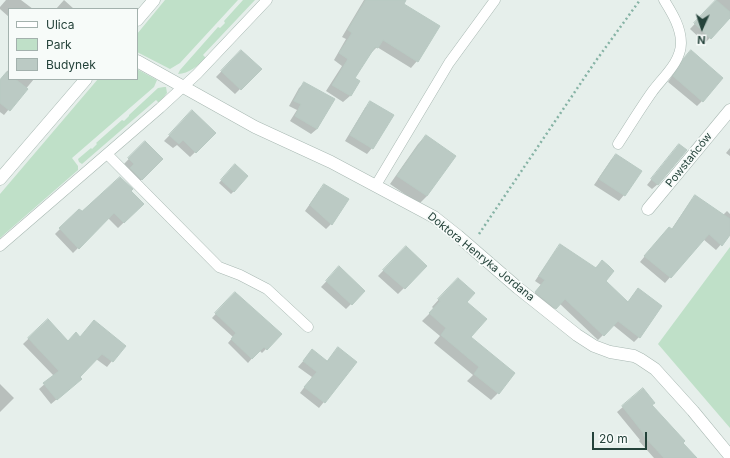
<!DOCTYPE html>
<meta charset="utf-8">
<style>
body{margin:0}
#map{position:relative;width:730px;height:458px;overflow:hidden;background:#e6efeb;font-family:Inter,sans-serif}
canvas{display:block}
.legend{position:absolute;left:8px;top:8px;width:130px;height:72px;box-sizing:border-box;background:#f7fbf9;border:1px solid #a3b1ad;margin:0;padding:5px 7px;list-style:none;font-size:12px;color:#24423a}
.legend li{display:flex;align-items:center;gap:8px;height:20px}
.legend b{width:20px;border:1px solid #a3b1ad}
.north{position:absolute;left:682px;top:8px;width:40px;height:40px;-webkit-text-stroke:3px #f7fbf9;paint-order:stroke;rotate:183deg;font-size:11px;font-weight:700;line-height:16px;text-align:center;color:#24423a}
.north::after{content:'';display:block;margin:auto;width:14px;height:18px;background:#24423a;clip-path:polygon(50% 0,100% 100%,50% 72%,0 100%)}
.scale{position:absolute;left:592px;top:432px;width:55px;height:18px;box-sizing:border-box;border:2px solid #24423a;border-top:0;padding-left:5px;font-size:12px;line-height:14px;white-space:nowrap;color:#24423a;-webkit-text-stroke:3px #f7fbf9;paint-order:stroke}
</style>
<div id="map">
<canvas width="730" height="458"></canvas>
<ul class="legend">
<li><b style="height:5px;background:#fff"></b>Ulica</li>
<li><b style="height:11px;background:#bfe0c8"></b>Park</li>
<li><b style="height:11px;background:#bbcac4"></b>Budynek</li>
</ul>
<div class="north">N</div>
<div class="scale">20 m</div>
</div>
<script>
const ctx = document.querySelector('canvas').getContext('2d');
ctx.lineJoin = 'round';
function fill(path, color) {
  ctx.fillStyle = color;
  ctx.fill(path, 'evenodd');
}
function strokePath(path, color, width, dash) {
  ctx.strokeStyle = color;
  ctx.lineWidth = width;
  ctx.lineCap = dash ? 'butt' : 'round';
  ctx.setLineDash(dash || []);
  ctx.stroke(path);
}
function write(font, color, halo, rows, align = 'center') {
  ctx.font = font + ' Inter,sans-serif';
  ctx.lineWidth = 3.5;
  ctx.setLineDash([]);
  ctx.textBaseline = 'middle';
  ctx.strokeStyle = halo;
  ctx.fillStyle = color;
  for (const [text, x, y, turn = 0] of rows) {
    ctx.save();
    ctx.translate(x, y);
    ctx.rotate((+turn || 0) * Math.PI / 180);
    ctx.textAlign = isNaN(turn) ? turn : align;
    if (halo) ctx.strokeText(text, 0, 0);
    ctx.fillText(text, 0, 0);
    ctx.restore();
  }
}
const green = new Path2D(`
 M165,0H238L180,63L170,69L137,52V34Z
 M243,0H255L203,55L206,58C198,65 189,74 178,74L180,70L218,27L220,28L225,23L224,21Z
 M137,69L157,80L154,87L72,158L78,166V170L0,238V194L98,79H137Z
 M164,87H166L167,93L159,103L156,100L82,164L79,162L78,159L91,148L92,149L97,144L96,143L122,120L124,121L129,116V115L158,88Z
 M730,247V428L658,344Z`);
const shadow = new Path2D(`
 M6,0H21L33,9H9V17L0,9V7Z
 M64,0L74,9H56Z
 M364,0H405L402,5L417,61L411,68L377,47L370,54L354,78L359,81L350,96L343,102L326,91L342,66L334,60L346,39L342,37Z
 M717,0H730V17L705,43L690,29Z
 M241,51L260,69L235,94L216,77Z
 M686,57L702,101L697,106L668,82L679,65Z
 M9,69V79H34L4,115L0,112V80Z
 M304,83L317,129L311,134L290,121L297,110L289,106L299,88Z
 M371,102L392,115L372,148L367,154L345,141L365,108Z
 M192,112L215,133L190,157L177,145L173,148L164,141Z
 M426,136L427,196L419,204L390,184L418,144Z
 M145,142L162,159L136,185L124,164Z
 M730,148V156L726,153Z
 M674,151L658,184L652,189L647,185Z
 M616,155L640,171L624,195L619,201L594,185L611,160Z
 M232,168L234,191L231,194L219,183Z
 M325,185L347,199L331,224L326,229L305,211L319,191Z
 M130,191L143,204L118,228L108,218L73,253L55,234L79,210L82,213Z
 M695,196L723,215L727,211L730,214V234L716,250L703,239L665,283L640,262L664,233L669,228L671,230L690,202Z
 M561,245L595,268L602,262L605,281L627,303L638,289L639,337L634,342L613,325L598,340L559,303L551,313L531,298L541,285L535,281L556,250Z
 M406,247L426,266L398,294L378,276Z
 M339,268L364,291L346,309L321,287Z
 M451,286L465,302L469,337L498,393L491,400L467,381L473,375L434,343L440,336L422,321L434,309L432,307Z
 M235,293L281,334L262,353L259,350L248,363L228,343L233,337L212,318Z
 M48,320L68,342L124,346L107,367L96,359L79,377L81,379L51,404L39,389L54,376L23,344Z
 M312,351L327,362H356L319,408L300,393L312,377L298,367Z
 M0,384L14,398L0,412Z
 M643,390L651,405L681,443L696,458H654L639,441L640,440L617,412Z`);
const building = new Path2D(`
 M366,0H406L404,4L440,26L418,62L383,40L378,48L375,47L355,78L360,81L351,96L332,85L348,59L339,53L352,33L348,30Z
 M716,0L730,12V18L711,39L694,23Z
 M241,50L262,69L241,90L221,71Z
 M691,50L723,78L703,102L673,76L684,58Z
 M7,72L9,74V79H15L28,89L10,111L0,103V80Z
 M304,82L335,99L317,129L295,116L301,104L294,101Z
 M370,101L394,115L373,149L350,135Z
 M192,110L216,133L196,153L183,140L179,144L169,135Z
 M426,135L456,156L427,196L397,176Z
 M145,141L163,159L142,180L130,168L134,164L128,158Z
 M679,144L687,150L658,185L651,179Z
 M616,154L642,171L625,196L599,179Z
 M235,164L248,176L234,192L221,180Z
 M120,177L133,189L131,191L144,204L124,223L114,213L79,249L59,228L79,209L82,211Z
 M324,184L349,199L332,225L310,205Z
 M695,195L730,219V235L722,246L709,234L671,278L644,256L669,227L672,229Z
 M560,244L596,268L602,260L609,266L614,271L606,281L628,302L638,288L662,306L640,338L618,321L604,336L565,299L556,309L535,292L545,280L539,276Z
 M406,246L427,266L405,289L383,270Z
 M339,266L365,291L352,305L326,281Z
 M458,278L475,293L467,302L487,319L471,337L515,373L499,394L474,374L479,367L441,335L446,328L429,313L440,301L438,299Z
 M235,292L282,334L267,350L264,347L252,359L231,339L236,333L215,313Z
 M48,319L68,341L76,332L80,337L94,320L126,346L113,362L102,354L80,377L82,379L57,400L43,383L59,371L28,338Z
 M338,347L357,362L325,403L304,387L317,372L303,361L312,349L327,361Z
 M643,388L655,403L652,405L685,441L683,443L697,458H664L643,435L644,434L622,406Z`);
const path = new Path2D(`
 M479,234L595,62L640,0`);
const service = new Path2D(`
 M618,144C629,127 640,109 652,92C663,77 681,62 681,43C681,27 672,13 664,0
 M107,154L219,267L240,275L267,289L308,327
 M376,185L449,63L495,0
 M0,246L160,108L197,74L267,0`);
const minor = new Path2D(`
 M137,61L255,127L331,162L434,217L458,236L518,288L577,335L594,346L610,352L634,356L640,359L655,369L693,411L730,456
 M648,209L730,110`);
const tertiary = new Path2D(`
 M137,20L154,0
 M0,179L86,79`);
const streetNames = [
 ["Powstańców",689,160,-51],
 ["Doktora Henryka Jordana",481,257,39]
];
fill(green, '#bfe0c8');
fill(shadow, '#0003');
fill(building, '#bbcac4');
strokePath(building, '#b8c9c2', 1);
strokePath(service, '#a8b8b2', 11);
strokePath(minor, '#a8b8b2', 13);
strokePath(tertiary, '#a8b8b2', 13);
strokePath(path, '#86b3a5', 2.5, [2, 3]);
strokePath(service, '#fff', 10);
strokePath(minor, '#fff', 12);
strokePath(tertiary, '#fff', 12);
write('11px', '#24423a', '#f7fbf9', streetNames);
</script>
